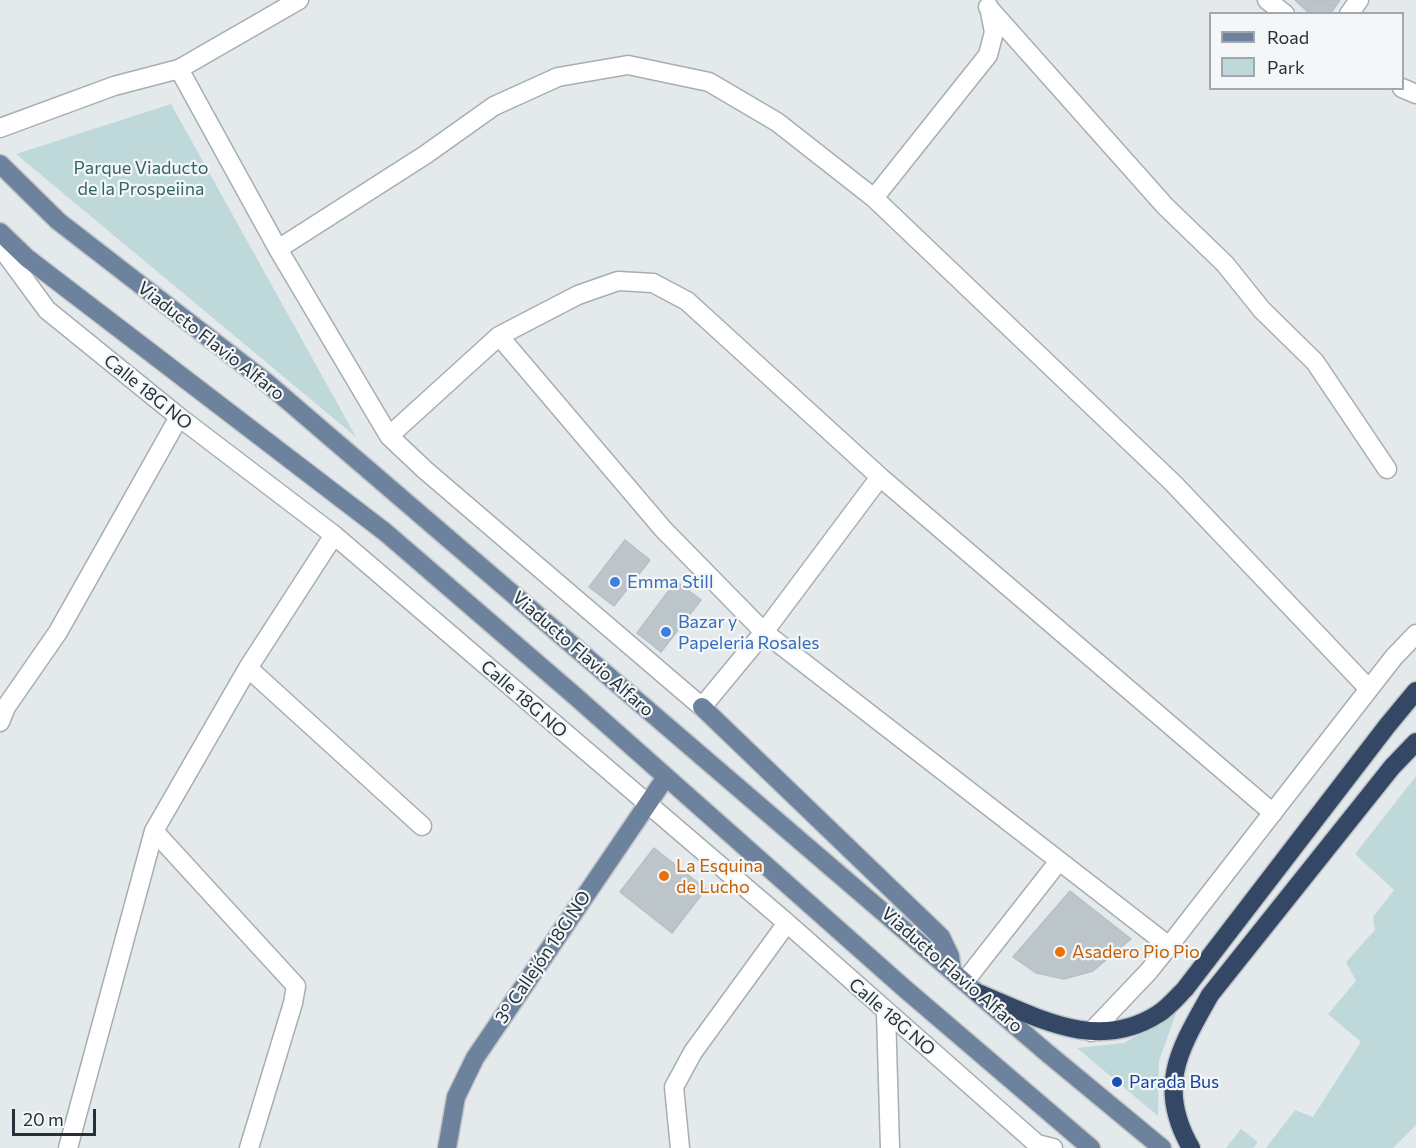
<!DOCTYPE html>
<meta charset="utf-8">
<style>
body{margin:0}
#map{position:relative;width:1416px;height:1148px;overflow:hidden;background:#e4e9ec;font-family:Commissioner,sans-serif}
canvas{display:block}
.legend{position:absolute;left:1209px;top:12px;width:195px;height:78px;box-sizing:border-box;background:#f4f7f8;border:2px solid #a1a7ac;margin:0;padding:8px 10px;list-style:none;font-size:18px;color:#25303b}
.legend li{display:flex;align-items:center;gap:12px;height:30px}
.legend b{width:30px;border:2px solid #a1a7ac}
.scale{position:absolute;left:12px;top:1109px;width:84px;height:27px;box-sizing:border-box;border:3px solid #25303b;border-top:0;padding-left:8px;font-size:18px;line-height:21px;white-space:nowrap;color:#25303b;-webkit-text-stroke:4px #f4f7f8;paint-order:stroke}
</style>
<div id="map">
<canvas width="1416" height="1148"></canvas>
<ul class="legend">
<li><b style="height:8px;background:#6d839d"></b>Road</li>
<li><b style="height:16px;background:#bfd9da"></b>Park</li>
</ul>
<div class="scale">20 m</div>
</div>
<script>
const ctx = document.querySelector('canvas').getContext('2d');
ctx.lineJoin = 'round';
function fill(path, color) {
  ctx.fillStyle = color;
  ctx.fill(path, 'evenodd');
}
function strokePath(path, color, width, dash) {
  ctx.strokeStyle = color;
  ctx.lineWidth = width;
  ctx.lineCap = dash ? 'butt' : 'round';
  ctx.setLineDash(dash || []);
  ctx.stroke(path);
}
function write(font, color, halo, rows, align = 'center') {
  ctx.font = font + ' Commissioner,sans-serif';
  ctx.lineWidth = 4.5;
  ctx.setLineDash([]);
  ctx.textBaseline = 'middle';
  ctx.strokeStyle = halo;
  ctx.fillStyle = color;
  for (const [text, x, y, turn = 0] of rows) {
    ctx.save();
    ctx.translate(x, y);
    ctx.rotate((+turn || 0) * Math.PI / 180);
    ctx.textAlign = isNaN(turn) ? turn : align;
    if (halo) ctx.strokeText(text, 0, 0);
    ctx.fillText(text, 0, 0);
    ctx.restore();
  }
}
const green = new Path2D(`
 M171,104L356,437L16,154Z
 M1416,776V1125L1393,1148H1266L1295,1110L1313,1117L1361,1042L1328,1014L1356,981L1346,962L1375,930L1373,917L1394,890L1355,854Z
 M1176,1013L1159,1061L1158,1116L1077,1048L1124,1043Z
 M1241,1129L1258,1142L1253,1148H1226Z`);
const building = new Path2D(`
 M1295,0H1340L1330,14H1310Z
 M625,540L650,560L614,606L589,587Z
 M676,581L701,600L661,652L637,633Z
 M654,848L706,889L672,933L620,892Z
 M1070,891L1131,939L1093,971L1064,979L1036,973L1013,957Z`);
const minor = new Path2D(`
 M1267,0L1285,14
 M988,7L1165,206L1225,264L1262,310L1315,362L1387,469
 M1349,14L1359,0
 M179,69L278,249L389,436L425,470L702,707L764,632L880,477
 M1402,88L1416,94
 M0,128L114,86L179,69L299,0
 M874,198L988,55L994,32L989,7
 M0,246L47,310L179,417L334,535L787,923L1037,1144L1053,1148
 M278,249L425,155L494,106L558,77L628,65L709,82L777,122L874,198L1173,483L1369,689
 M499,336L663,529L764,632L1169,946
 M389,436L499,336L578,295L618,281L653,283L687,301L880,477L1273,813
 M248,668L422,826
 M0,722L6,707L58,632L179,417
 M154,831L296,986L293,1003L249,1148
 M965,981L1059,861
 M886,1012L890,1148
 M1091,1032L1149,971L1169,946L1369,689L1394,657L1416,634
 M68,1148L154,831L248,668L334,535
 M680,1148L674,1087L693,1052L787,923`);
const major = new Path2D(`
 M0,164L58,221L266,382L1046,1052L1162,1148
 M0,232L27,258L385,532L575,696L904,988L1091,1148
 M702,707L941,937L950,956L952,970
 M447,1148L456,1097L475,1058L666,777`);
const highway = new Path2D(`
 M978,993C1037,1017 1097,1053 1158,1014C1168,1008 1177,997 1185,989L1387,726L1416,691
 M1191,1148C1156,1087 1179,1050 1210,995L1392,767L1416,742`);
const markers = [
 [615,582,6,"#3f7fe0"],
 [666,632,6,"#3f7fe0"],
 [664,876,6,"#e8710a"],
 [1060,952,6,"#e8710a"],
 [1117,1082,6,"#1a4fb4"]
];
const parkNames = [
 ["Parque Viaducto",141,168],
 ["de la Prospeiina",141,189]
];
const streetNames = [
 ["Viaducto Flavio Alfaro",211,341,38],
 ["Calle 18G NO",148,392,39],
 ["Viaducto Flavio Alfaro",583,654,41],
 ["Calle 18G NO",524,699,41],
 ["3° Callejón 18G NO",543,957,-56],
 ["Viaducto Flavio Alfaro",952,970,41],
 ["Calle 18G NO",892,1017,41]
];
const shopNames = [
 ["Emma Still",627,582],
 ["Bazar y",678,622],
 ["Papeleria Rosales",678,643]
];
const foodNames = [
 ["La Esquina",676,866],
 ["de Lucho",676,887],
 ["Asadero Pio Pio",1072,952]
];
const transitNames = [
 ["Parada Bus",1129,1082]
];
fill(green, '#bfd9da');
fill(building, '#bcc5c9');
strokePath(building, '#b7c0c5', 1.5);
strokePath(minor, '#a7aeb3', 21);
strokePath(major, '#c2c5c8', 21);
strokePath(highway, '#c2c5c8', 21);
strokePath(minor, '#fff', 18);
strokePath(major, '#6d839d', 18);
strokePath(highway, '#344865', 18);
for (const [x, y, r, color] of markers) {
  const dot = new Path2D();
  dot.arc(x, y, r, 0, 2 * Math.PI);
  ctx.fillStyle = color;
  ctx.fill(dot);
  strokePath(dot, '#f4f7f8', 2);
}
write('18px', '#33646e', '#f4f7f8', parkNames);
write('18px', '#25303b', '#f4f7f8', streetNames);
write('18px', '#366cbe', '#f4f7f8', shopNames, 'left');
write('18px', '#c56008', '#f4f7f8', foodNames, 'left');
write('18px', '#164399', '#f4f7f8', transitNames, 'left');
</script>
